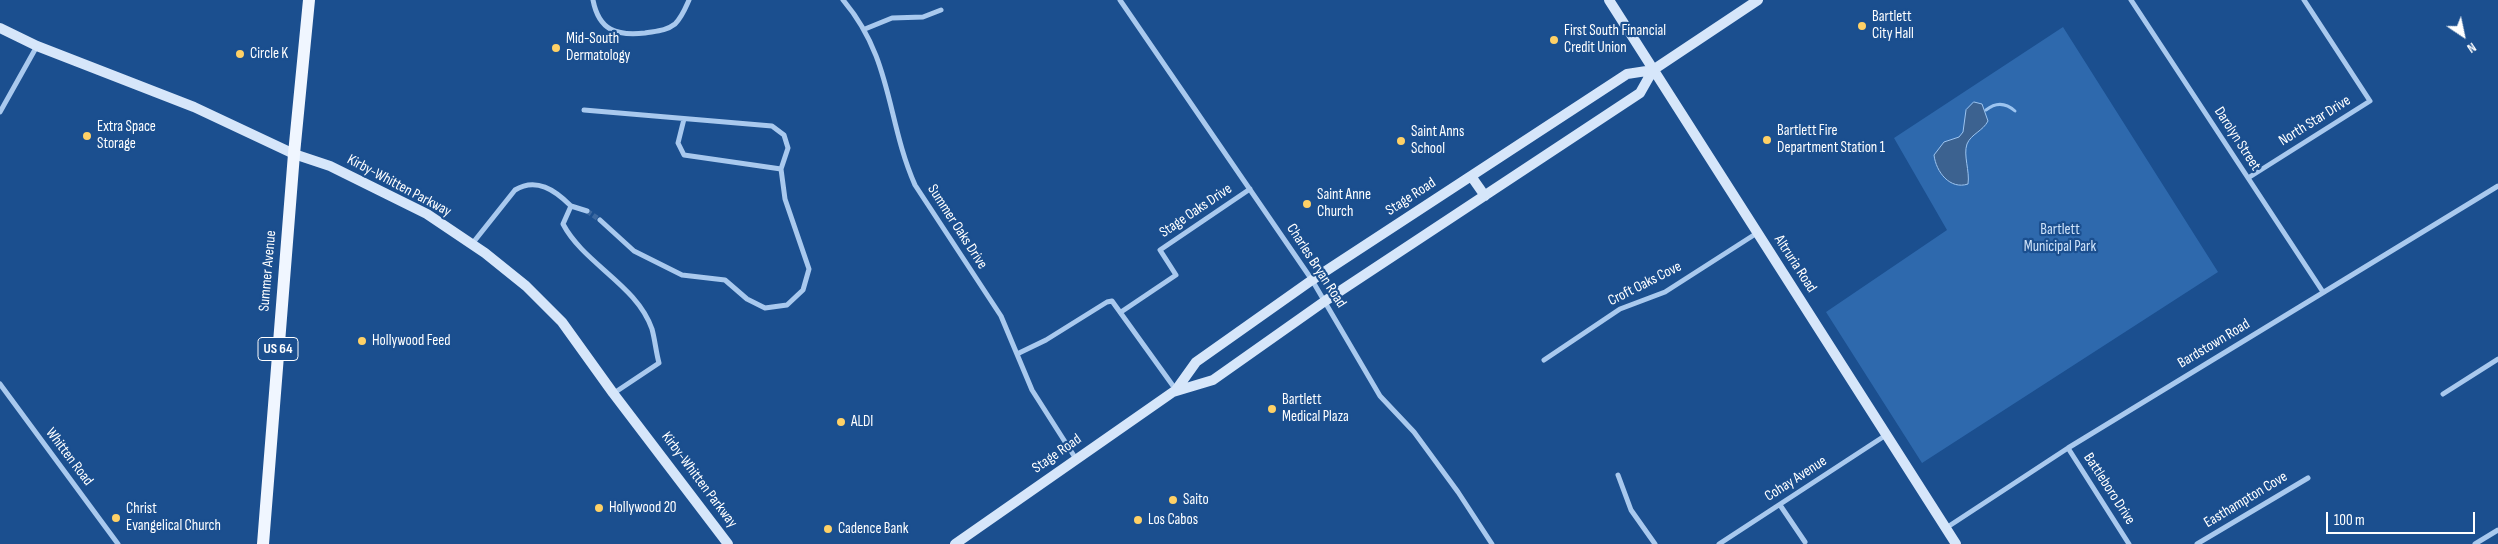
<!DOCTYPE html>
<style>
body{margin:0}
#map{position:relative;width:2498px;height:544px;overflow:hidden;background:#1b4f8f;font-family:"Sofia Sans Condensed",sans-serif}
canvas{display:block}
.north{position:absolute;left:2438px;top:10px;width:50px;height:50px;-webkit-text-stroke:4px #1b4f8f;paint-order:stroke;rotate:146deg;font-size:14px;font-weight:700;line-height:20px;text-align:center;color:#fff}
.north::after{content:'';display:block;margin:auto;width:18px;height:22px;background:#fff;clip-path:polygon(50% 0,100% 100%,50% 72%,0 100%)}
.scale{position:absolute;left:2326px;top:512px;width:149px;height:22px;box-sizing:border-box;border:2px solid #fff;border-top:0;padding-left:6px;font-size:15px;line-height:18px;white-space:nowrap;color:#fff;-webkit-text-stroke:4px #1b4f8f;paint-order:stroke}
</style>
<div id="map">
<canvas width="2498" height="544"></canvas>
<div class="north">N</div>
<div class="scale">100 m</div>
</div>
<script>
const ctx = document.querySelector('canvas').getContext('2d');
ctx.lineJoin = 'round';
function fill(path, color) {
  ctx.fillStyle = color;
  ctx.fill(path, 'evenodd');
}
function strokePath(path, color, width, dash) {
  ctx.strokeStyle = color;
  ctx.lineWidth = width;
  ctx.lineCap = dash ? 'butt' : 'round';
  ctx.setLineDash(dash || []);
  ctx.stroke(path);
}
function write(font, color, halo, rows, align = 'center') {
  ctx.font = font + ' "Sofia Sans Condensed",sans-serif';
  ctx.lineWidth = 4.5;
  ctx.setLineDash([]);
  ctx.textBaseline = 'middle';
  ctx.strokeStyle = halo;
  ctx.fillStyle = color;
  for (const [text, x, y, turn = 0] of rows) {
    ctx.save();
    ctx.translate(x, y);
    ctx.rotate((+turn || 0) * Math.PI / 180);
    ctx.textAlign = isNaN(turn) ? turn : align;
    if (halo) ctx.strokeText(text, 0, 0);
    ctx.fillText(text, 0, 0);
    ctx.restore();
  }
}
const green = new Path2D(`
 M2063,27L2218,272L1922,463L1826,312L1947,230L1894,138Z`);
const water = new Path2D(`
 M1974,102L1982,104L1988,121C1983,131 1971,134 1967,144C1963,155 1970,171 1968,184C1950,190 1936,172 1934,155L1944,142L1959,137L1963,132L1966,110Z`);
const stream = new Path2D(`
 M1986,110C1996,102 2006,103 2015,111`);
const streetTunnel = new Path2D(`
 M587,211L600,220`);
const street = new Path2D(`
 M593,0C599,31 617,36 645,33C656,31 666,31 675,24C682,17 685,9 689,0
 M843,0C893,59 886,119 915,185L1001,316L1032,390L1076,459
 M1120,0L1312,280L1380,396L1414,432L1458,492L1492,544
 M2131,0L2323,292
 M865,29L892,18L923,17L941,10
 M584,110L772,126L784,135L788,148L781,169L785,199L809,269L803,290L787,305L765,308L747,299L725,280L682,275L634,251L600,220
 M0,112L37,46
 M684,119L678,143L684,155L781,169
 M2248,178L2370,101L2304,0
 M571,206L587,211
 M472,244L515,190C536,177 555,190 571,206L563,224C584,264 637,285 652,329C655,340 656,352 659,363L614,393
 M1121,312L1176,275L1160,250L1250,189
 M1017,354L1046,340L1107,302L1112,301L1176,390
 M1544,360L1620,309L1665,292L1757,233
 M0,384L118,544
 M2443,394L2498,359
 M2068,448L2129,544
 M1618,475L1631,510L1655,544
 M1780,505L1805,542
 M1946,528L2068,448L2498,186
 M1719,544L1886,435
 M2197,544L2308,478
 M2475,544L2498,530`);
const secondary = new Path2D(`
 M1609,0L1956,544
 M0,28L37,46L194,107L294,154L330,166L427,214L485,253L526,286L562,322L613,393L728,544
 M1471,176L1485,196
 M1176,390L1196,362L1312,280L1627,74L1653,70L1758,0
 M955,544L1173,392L1213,380L1325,301L1640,93L1653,70`);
const primary = new Path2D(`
 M263,544L294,154L309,0`);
const markers = [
 [1862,26,5,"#ffd166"],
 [1554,40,5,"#ffd166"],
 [556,48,5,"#ffd166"],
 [240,54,5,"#ffd166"],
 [87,136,5,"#ffd166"],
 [1767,140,5,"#ffd166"],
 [1401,141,5,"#ffd166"],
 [1307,204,5,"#ffd166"],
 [362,341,5,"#ffd166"],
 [1272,409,5,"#ffd166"],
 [841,422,5,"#ffd166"],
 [1173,500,5,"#ffd166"],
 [599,508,5,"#ffd166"],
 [116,518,5,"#ffd166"],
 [1138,520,5,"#ffd166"],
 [828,529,5,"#ffd166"]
];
const shields = [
 [278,349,40]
];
const shieldNames = [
 ["US 64",278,349]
];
const poiNames = [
 ["Bartlett",1872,17],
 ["City Hall",1872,34],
 ["First South Financial",1564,31],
 ["Credit Union",1564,48],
 ["Mid-South",566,39],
 ["Dermatology",566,56],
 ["Circle K",250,54],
 ["Extra Space",97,127],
 ["Storage",97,144],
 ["Bartlett Fire",1777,131],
 ["Department Station 1",1777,148],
 ["Saint Anns",1411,132],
 ["School",1411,149],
 ["Saint Anne",1317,195],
 ["Church",1317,212],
 ["Hollywood Feed",372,341],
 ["Bartlett",1282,400],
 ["Medical Plaza",1282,417],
 ["ALDI",851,422],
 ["Saito",1183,500],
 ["Hollywood 20",609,508],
 ["Christ",126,509],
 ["Evangelical Church",126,526],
 ["Los Cabos",1148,520],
 ["Cadence Bank",838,529]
];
const streetNames = [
 ["North Star Drive",2315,121,-32],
 ["Darolyn Street",2237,139,57],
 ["Kirby-Whitten Parkway",399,186,28],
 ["Stage Road",1411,197,-33],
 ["Stage Oaks Drive",1196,211,-34],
 ["Summer Oaks Drive",957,227,57],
 ["Altruria Road",1795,264,57],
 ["Charles Bryan Road",1316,266,57],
 ["Summer Avenue",268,271,-85],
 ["Croft Oaks Cove",1645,284,-27],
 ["Bardstown Road",2214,344,-31],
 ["Stage Road",1057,454,-35],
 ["Whitten Road",69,457,53],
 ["Cohay Avenue",1796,479,-33],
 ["Kirby-Whitten Parkway",699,480,53],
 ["Battleboro Drive",2109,489,57],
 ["Easthampton Cove",2246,500,-31]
];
const parkNames = [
 ["Bartlett",2060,230],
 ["Municipal Park",2060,247]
];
fill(green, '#2e69ad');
fill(water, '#3c6290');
strokePath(water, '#9cc4f0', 1);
strokePath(stream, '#9cc4f0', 3);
strokePath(streetTunnel, '#3d69a0', 5, [5, 2.5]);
strokePath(street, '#a9c9ee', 5);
strokePath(secondary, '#d6e6fa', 10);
strokePath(primary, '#f0f6ff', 12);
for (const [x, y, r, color] of markers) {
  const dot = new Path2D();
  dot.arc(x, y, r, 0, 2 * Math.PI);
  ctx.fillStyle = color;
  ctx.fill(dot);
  strokePath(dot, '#1b4f8f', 2);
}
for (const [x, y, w] of shields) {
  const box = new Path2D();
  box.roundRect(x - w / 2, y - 11.5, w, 23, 4);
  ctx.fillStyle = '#1b4f8f';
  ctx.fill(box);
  strokePath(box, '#fff', 1);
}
write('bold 14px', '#fff', null, shieldNames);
write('15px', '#fff', '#1b4f8f', poiNames, 'left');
write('15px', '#fff', '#1b4f8f', streetNames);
write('15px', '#cfe3fa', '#1b4f8f', parkNames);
</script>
